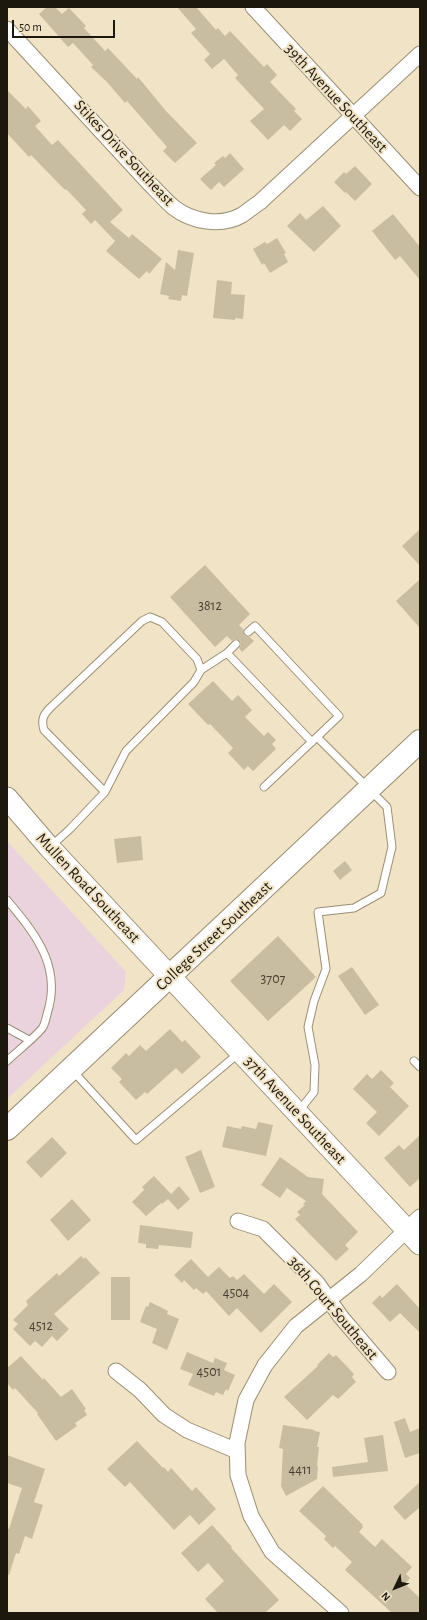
<!DOCTYPE html>
<style>
body{margin:0}
#map{position:relative;width:427px;height:1620px;overflow:hidden;background:#f0e3c6;font-family:"Alegreya Sans",sans-serif}
canvas{display:block}
.frame{position:absolute;inset:0;border:8px solid #1d180d;pointer-events:none}
.north{position:absolute;left:375px;top:1568px;width:40px;height:40px;-webkit-text-stroke:3px #f0e3c6;paint-order:stroke;rotate:227deg;font-size:11px;font-weight:700;line-height:16px;text-align:center;color:#1d180d}
.north::after{content:'';display:block;margin:auto;width:14px;height:18px;background:#1d180d;clip-path:polygon(50% 0,100% 100%,50% 72%,0 100%)}
.scale{position:absolute;left:12px;top:20px;width:103px;height:18px;box-sizing:border-box;border:2px solid #1d180d;border-top:0;padding-left:5px;font-size:12px;line-height:14px;white-space:nowrap;color:#1d180d;-webkit-text-stroke:3px #f0e3c6;paint-order:stroke}
</style>
<div id="map">
<canvas width="427" height="1620"></canvas>
<div class="frame"></div>
<div class="north">N</div>
<div class="scale">50 m</div>
</div>
<script>
const ctx = document.querySelector('canvas').getContext('2d');
ctx.lineJoin = 'round';
function fill(path, color) {
  ctx.fillStyle = color;
  ctx.fill(path, 'evenodd');
}
function strokePath(path, color, width, dash) {
  ctx.strokeStyle = color;
  ctx.lineWidth = width;
  ctx.lineCap = dash ? 'butt' : 'round';
  ctx.setLineDash(dash || []);
  ctx.stroke(path);
}
function write(font, color, halo, rows, align = 'center') {
  ctx.font = font + ' "Alegreya Sans",sans-serif';
  ctx.lineWidth = 4;
  ctx.setLineDash([]);
  ctx.textBaseline = 'middle';
  ctx.strokeStyle = halo;
  ctx.fillStyle = color;
  for (const [text, x, y, turn = 0] of rows) {
    ctx.save();
    ctx.translate(x, y);
    ctx.rotate((+turn || 0) * Math.PI / 180);
    ctx.textAlign = isNaN(turn) ? turn : align;
    if (halo) ctx.strokeText(text, 0, 0);
    ctx.fillText(text, 0, 0);
    ctx.restore();
  }
}
const education = new Path2D(`
 M7,841L126,972L124,990L7,1099Z`);
const building = new Path2D(`
 M47,7H55L62,14L69,8L86,26L84,28L105,51L108,48L137,79L138,77L166,111L197,143L175,163L163,151L167,147L127,101L125,103L107,82L91,67L93,65L73,43L68,47L39,14Z
 M177,7H196L216,30L218,28L225,36L230,31L264,67L267,64L277,75L270,82L296,109L294,111L302,119L290,131L284,125L268,140L250,121L264,109L235,78L238,75L224,59L212,69L204,60L210,54L191,33L196,29Z
 M7,90L26,109L28,106L41,121L35,126L52,145L58,140L123,210L110,222L129,238L132,234L162,259L149,274L147,271L139,279L106,251L115,241L95,220L91,224L82,214L86,210L66,189L65,190L31,155L29,157L7,133Z
 M230,153L244,169L224,187L219,182L211,190L200,179L216,165L214,163L223,156L225,158Z
 M355,166L372,184L355,201L346,192L345,193L334,182L344,172L346,174Z
 M323,206L341,226L314,252L287,226L300,213L306,220Z
 M393,214L420,247V280L400,256L395,260L372,231Z
 M277,238L286,253L284,254L288,262L270,273L264,263L262,265L253,249L265,242L267,244Z
 M178,250L194,253L187,296L182,295L181,301L168,299L169,296L160,294L166,262L175,270Z
 M217,280L232,282L231,294L245,295L243,319L235,318V320L213,318Z
 M420,529V566L402,546Z
 M205,565L250,614L239,625L244,630V636L250,637L254,641L242,652L239,648L241,645L240,641L235,639L232,641L227,636L215,647L170,597Z
 M420,579V628L396,601Z
 M213,681L232,701L238,695L252,710L245,717L264,736L268,732L276,740L272,744L276,749L253,771L248,766L244,770L228,753L233,748L210,724L208,725L188,704Z
 M141,836L143,860L117,863L114,839Z
 M345,861L352,870L340,880L333,871Z
 M278,936L316,977L268,1021L230,981Z
 M352,967L379,1005L365,1015L338,976Z
 M170,1029L182,1042L185,1040L201,1057L182,1074L176,1068L147,1094L145,1092L136,1100L119,1082L122,1079L111,1068L126,1053L129,1056L140,1045L146,1051Z
 M381,1070L394,1083L390,1087L409,1106L379,1136L366,1123L377,1112L353,1089L367,1074L372,1079Z
 M258,1122L273,1125L266,1156L222,1147L227,1126L241,1129L242,1126L256,1129Z
 M420,1135V1178L410,1187L384,1158L399,1145L404,1150Z
 M52,1137L67,1153L41,1178L26,1162Z
 M201,1150L215,1187L200,1193L185,1157Z
 M280,1157L308,1177L324,1179L322,1194L358,1232L345,1245L349,1249L336,1261L295,1219L300,1215L297,1212L305,1205L303,1204L306,1201L287,1188L280,1198L261,1185Z
 M154,1176L171,1194L179,1186L190,1199L178,1210L168,1199L162,1204L161,1203L146,1216L132,1202L144,1190L142,1187Z
 M72,1199L91,1220L68,1241L50,1220Z
 M140,1225L193,1232L191,1248L159,1245L158,1249L146,1248V1244L138,1243Z
 M81,1256L84,1259L85,1257L100,1273L54,1314L69,1329L57,1341L52,1336L42,1347L35,1341L30,1346L13,1329L18,1324L13,1320L28,1305L26,1301L57,1273L59,1276Z
 M191,1259L208,1277L219,1267L230,1278L233,1276L237,1280L244,1274L264,1294L274,1284L292,1302L261,1333L237,1308L229,1316L206,1291L203,1294L196,1288L194,1290L184,1280L182,1283L174,1275Z
 M111,1277H130V1320H111Z
 M397,1284L420,1309V1333L400,1313L390,1322L372,1303L380,1295L382,1298Z
 M150,1302L168,1311L167,1314L179,1319L167,1350L152,1343L157,1329L140,1322L146,1306L148,1307Z
 M187,1352L213,1363L215,1358L227,1363L224,1370L235,1375L228,1391L226,1389L223,1395L216,1392L214,1396L188,1385L193,1374L180,1369Z
 M329,1353L333,1357L336,1355L354,1374L352,1377L356,1382L338,1399L333,1395L307,1420L284,1397L318,1366L317,1365Z
 M21,1356L43,1380L44,1378L61,1397L72,1389L86,1409L84,1410L87,1415L75,1423L77,1426L56,1441L37,1414L38,1413L15,1388L13,1390L7,1383V1368Z
 M405,1418L410,1432L420,1428V1453L405,1458L394,1422Z
 M283,1425L315,1430L314,1431L320,1432L317,1447H319L317,1466H318L317,1479L286,1496L281,1486L283,1449L279,1448Z
 M383,1435L388,1471L333,1477L332,1467L368,1462L364,1438Z
 M137,1441L163,1468L164,1467L168,1472L171,1468L192,1491L196,1487L216,1509L199,1525L190,1515L174,1530L130,1482L125,1487L107,1469Z
 M7,1455L45,1469L34,1502L43,1505L32,1539L25,1536L19,1554L16,1553L9,1575H7V1528L9,1529L22,1488L7,1483Z
 M420,1482V1507L405,1520L393,1507Z
 M323,1486L363,1525L362,1526L363,1527L359,1532L375,1547L382,1539L412,1567L406,1574L410,1578L405,1584L420,1598V1613H392L345,1570L352,1562L335,1546L333,1548L324,1539L326,1536L299,1511Z
 M212,1525L232,1547L231,1548L279,1600L265,1613H218L205,1599L224,1581L208,1563L198,1572L181,1553Z`);
const lane = new Path2D(`
 M248,632L255,626L339,716L317,737
 M236,644L227,653L312,742
 M201,670L227,653
 M264,787L317,737L387,807L392,847L381,893L354,908L318,912L326,969L314,1001L308,1027L315,1065L314,1092L298,1112
 M50,847L70,829L105,792L126,751L194,682L201,670L197,659L162,622L150,617L142,621L50,708C43,715 41,720 44,730L105,792
 M7,900C33,931 60,963 49,1007C47,1013 46,1021 43,1027C38,1035 15,1053 7,1061
 M7,1028L29,1040
 M414,1061L420,1067
 M72,1070L136,1140L239,1053`);
const street = new Path2D(`
 M253,7L420,188
 M7,29L149,183C157,191 165,200 173,207C192,222 221,227 242,215C248,211 254,206 260,202L420,54
 M238,1221L263,1229L317,1283L341,1317L388,1372
 M116,1371L140,1390L164,1415L187,1430L237,1451
 M341,1613L272,1552L251,1516L238,1475L237,1443L246,1400L265,1365L296,1326L361,1274L420,1217`);
const secondary = new Path2D(`
 M7,798L49,847L420,1244`);
const primary = new Path2D(`
 M7,1129L420,741`);
const numberNames = [
 ["3812",210,606],
 ["3707",273,979],
 ["4504",236,1293],
 ["4512",41,1326],
 ["4501",209,1372],
 ["4411",300,1470]
];
const streetNames = [
 ["39th Avenue Southeast",336,98,47],
 ["Stikes Drive Southeast",124,153,47],
 ["Mullen Road Southeast",88,888,47],
 ["College Street Southeast",214,936,-43],
 ["37th Avenue Southeast",295,1110,47],
 ["36th Court Southeast",333,1308,50]
];
fill(education, '#ebd3dd');
fill(building, '#c9bda1');
strokePath(lane, '#9b8f74', 9);
strokePath(street, '#9b8f74', 17);
strokePath(secondary, '#9b8f74', 23);
strokePath(primary, '#9b8f74', 24);
strokePath(lane, '#fff', 7);
strokePath(street, '#fff', 15);
strokePath(secondary, '#fff', 21);
strokePath(primary, '#fff', 22);
write('14px', '#484132', null, numberNames);
write('16px', '#1d180d', '#f0e3c6', streetNames);
</script>
